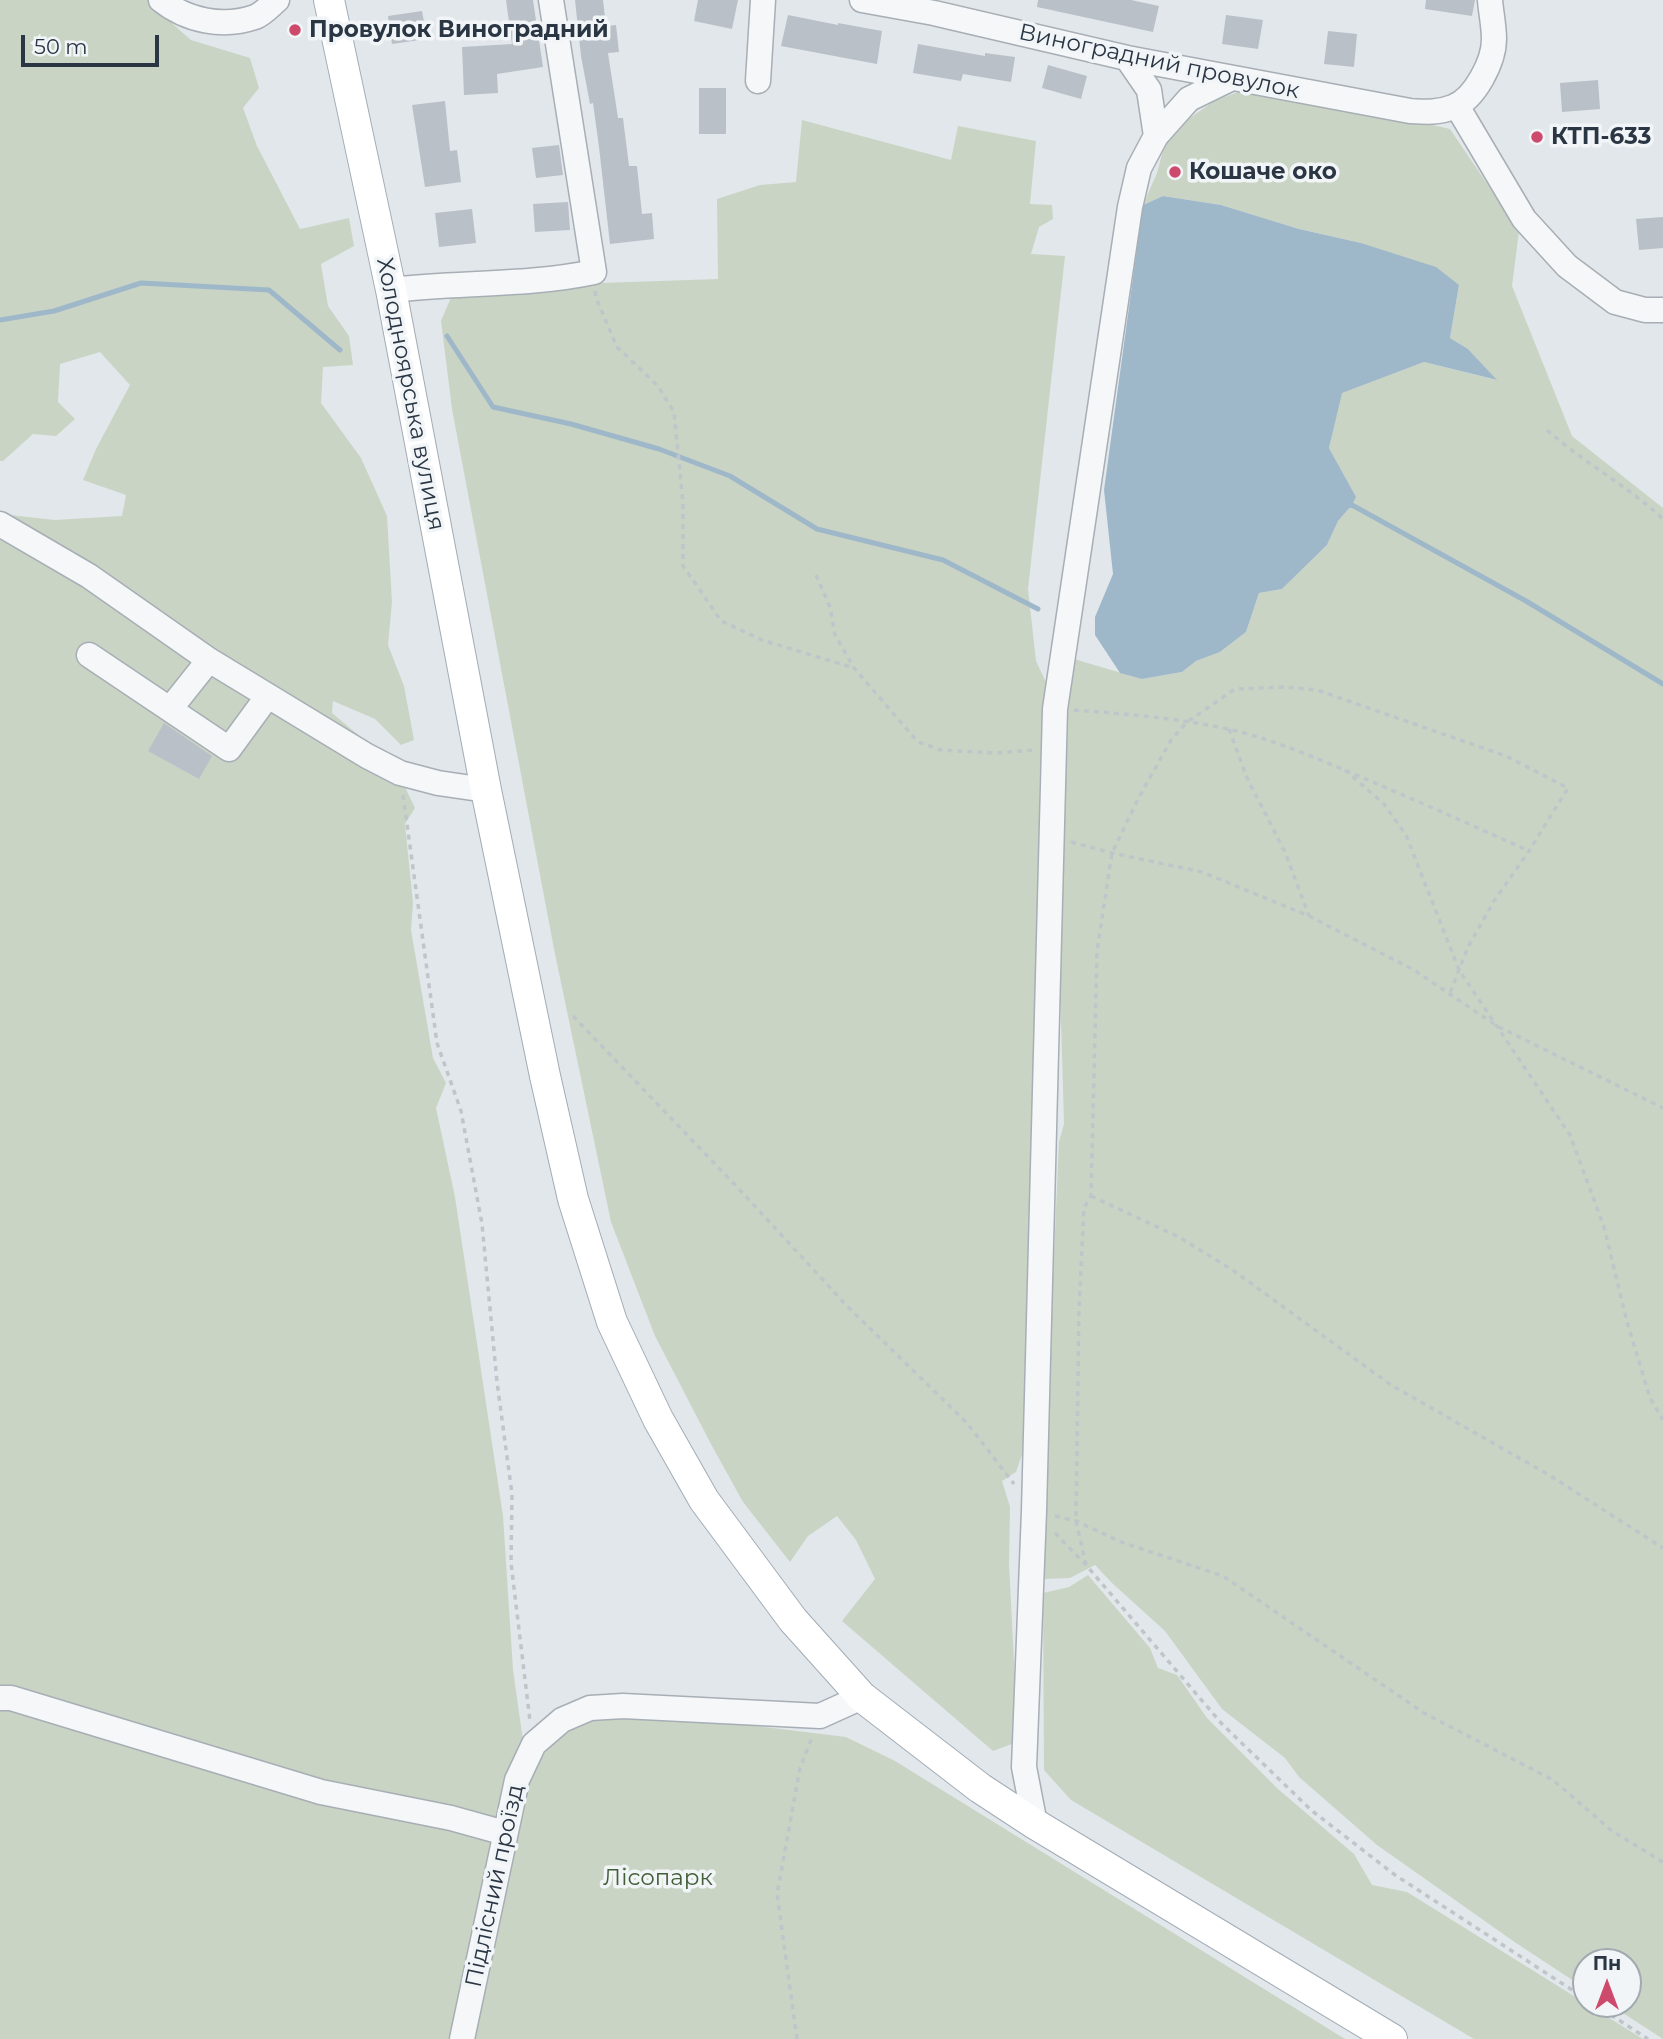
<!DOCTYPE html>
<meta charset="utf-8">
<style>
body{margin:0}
#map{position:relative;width:1663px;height:2039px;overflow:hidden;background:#e2e7eb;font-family:Montserrat,sans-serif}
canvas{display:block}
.north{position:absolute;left:1572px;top:1948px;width:70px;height:70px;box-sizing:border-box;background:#f2f5f8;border:2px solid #a2a9b0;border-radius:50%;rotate:0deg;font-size:19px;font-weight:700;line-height:28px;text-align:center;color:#2a3643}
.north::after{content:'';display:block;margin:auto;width:24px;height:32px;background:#cd4a6c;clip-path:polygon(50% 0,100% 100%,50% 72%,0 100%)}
.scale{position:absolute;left:21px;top:35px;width:138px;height:32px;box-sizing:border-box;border:4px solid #2a3643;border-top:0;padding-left:9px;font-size:21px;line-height:24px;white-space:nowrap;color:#2a3643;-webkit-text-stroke:5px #f2f5f8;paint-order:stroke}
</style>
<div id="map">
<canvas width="1663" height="2039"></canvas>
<div class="north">Пн</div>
<div class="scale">50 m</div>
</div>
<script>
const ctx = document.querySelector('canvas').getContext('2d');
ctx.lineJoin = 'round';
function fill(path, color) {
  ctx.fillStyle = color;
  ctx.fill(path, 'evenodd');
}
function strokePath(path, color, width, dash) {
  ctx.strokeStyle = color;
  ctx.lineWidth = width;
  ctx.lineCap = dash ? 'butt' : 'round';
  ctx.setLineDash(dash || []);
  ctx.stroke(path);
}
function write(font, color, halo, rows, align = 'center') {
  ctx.font = font + ' Montserrat,sans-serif';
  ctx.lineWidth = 7;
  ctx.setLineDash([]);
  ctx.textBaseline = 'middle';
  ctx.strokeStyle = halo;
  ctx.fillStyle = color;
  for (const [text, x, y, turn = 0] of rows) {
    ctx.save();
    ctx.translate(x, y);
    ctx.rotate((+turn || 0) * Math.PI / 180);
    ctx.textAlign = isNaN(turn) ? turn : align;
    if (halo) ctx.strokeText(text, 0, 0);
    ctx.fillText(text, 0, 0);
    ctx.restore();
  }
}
const green = new Path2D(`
 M0,0H151L159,12L191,40L250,58L259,88L243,108L257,146L300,229L349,218L354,246L321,264L328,306L349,336L353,365L323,367L321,403L361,458L387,516L392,602L388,645L404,686L414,740L401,745L375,719L333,701L332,713L395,766L415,808L405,824L413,903L411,930L433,1058L446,1083L436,1108L455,1197L503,1516L513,1670L528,1776L552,1743L587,1720L634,1711L846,1737L895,1761L1345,2039H0V514L55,520L122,516L126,495L83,480L96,449L130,385L100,352L60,364L58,402L75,419L56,436L33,434L3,461H0Z
 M1246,89L1345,105L1450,129L1519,231L1512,286L1572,436L1663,508V2039L1609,2004H1628V1962H1586V1989L1516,1943L1377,1845L1299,1777L1285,1758L1222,1709L1165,1631L1112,1583L1095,1565L1070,1578L1045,1579L1044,1478L1059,1142L1064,1124L1060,984V777L1074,659L1142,679L1182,672L1196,661L1220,652L1246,632L1259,593L1282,589L1327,545L1338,521L1352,505L1355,496L1329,448L1341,393L1424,362L1496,380L1468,349L1450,338L1459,285L1387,252L1361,243L1299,229L1221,205L1163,196L1143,205L1157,173L1164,147L1190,118L1214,101Z
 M802,120L951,160L958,126L1036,141L1030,204L1052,205L1053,219L1039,227L1031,254L1065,256L1028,589L1036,661L1051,693L1040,769L1033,1199L1026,1443L1016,1472L1002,1481L1010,1507L1009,1564L1017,1721L1012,1744L993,1751L842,1621L875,1579L856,1540L837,1516L808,1536L790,1562L743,1502L712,1446L655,1336L611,1222L554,949L452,409L441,321L455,288L718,279L717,199L760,185L796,182Z
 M1088,1575L1150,1648L1158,1668L1177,1675L1207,1718L1278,1789L1354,1854L1372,1885L1407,1892L1643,2039H1474L1071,1800L1044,1770L1043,1593L1069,1587Z`);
const water = new Path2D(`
 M1163,196L1221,205L1299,229L1361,243L1436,267L1459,285L1450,338L1468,349L1497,380L1424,362L1342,393L1329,448L1356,497L1352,505L1338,521L1327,545L1282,589L1259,593L1246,632L1220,652L1196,661L1182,672L1142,679L1120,673L1095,635V617L1113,574L1104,490L1143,205Z`);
const stream = new Path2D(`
 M0,320L54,311L141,283L269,290L340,350
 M447,336L493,407L571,424L659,449L730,476L817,529L943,560L1038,609
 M1346,506L1352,505L1526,601L1663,684`);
const building = new Path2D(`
 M506,0H533L543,67L497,74L498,93L464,95L462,47L512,44Z
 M575,0H603L606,26L616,25L619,52L608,53L618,118H623L629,166H637L642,214L652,213L654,239L610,244L599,147L593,103L590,104L581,56Z
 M698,0H738L732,29L694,21Z
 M1038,0H1131L1159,6L1153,32L1037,7Z
 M1426,0H1475L1472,16L1425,9Z
 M422,11L427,39L392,44L388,16Z
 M788,15L838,25V23L882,31L877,64L781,46Z
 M1226,15L1263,20L1258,49L1222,44Z
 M1328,31L1357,34L1354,67L1324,64Z
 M918,44L985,56V53L1015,57L1011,82L963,74L961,81L913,73Z
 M1048,65L1087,76L1081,99L1042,88Z
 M1598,80L1600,109L1562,112L1560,83Z
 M699,88H726V134H699Z
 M445,101L450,151L457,150L461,182L425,187L412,105Z
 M559,145L563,175L536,178L532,148Z
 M568,202L570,230L535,232L533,204Z
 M472,209L476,243L439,247L435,213Z
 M1663,217V248L1639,250L1636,219Z
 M164,723L212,756L199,779L148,751Z`);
const path = new Path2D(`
 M595,291L596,298L617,347L658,386L674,412L683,503V566L702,593L721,621L762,640L854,668
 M1547,430C1584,463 1628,486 1663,519
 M816,575L830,607L835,635L854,668L918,742L941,750L994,753L1035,750
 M1074,710C1126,714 1177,718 1228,729C1276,740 1323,761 1368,780C1422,803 1476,827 1529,851
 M1229,729L1247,778L1285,852L1309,916
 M1345,770L1384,804L1406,835L1459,970L1570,1135L1604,1227L1627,1322L1650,1398L1663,1420
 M403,795L437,1043L461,1111L482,1224L497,1382L512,1494L511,1563L530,1721
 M1071,842L1112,853L1202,872L1309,916L1414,970L1497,1026L1663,1108
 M573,1016L738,1188L848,1307L967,1423L1014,1484
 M1091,1196L1179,1237L1234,1271L1391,1385L1549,1475L1663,1548
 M1055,1516L1076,1521L1121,1542L1223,1576L1424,1713L1553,1780L1612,1831L1663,1862
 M1055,1533L1086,1565L1222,1724L1311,1810L1395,1875L1586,1999
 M1086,1565L1076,1521L1079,1309L1084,1208L1091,1196L1097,951L1112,853L1138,799L1171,740L1187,722L1235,689L1284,687L1317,690L1506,756L1568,788L1529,851L1494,901L1468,947L1450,993
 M1594,2004L1648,2039
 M797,2039L777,1894L800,1768L813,1735`);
const minor = new Path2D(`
 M161,0C187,21 223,28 255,17C263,14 271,5 277,0
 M862,0L934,13L1127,58L1410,111C1426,112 1438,113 1453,107C1475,99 1494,61 1494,39C1494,26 1491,13 1490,0
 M758,81L763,0
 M1457,106L1524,219L1567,266L1615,302L1645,310H1663
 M1156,136L1189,99L1232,78
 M391,290C458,282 528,286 594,272L551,0
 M0,524L89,576L209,660L367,756L400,773L438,783L486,790
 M89,655L229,749L267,697
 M170,709L209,660
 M0,1698H11L321,1792L451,1818L505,1833
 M1035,1824L1024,1767L1034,1511L1055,709L1130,207L1139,168L1156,136L1149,90L1127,58
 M462,2039L517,1780L534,1744L562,1720L590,1708L623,1706L820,1716L862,1697`);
const major = new Path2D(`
 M329,0L391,290L486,790L545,1076L573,1199L612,1322L658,1419L704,1500L793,1620L862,1697L980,1788L1035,1824L1392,2039`);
const markers = [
 [295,30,7,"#cd4a6c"],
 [1537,137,7,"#cd4a6c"],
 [1175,172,7,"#cd4a6c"]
];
const poiNames = [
 ["Провулок Виноградний",309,30],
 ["КТП-633",1551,137],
 ["Кошаче око",1189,172]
];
const streetNames = [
 ["Виноградний провулок",1159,62,12],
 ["Холодноярська вулиця",410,394,79],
 ["Підлісний проїзд",495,1886,-78]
];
const parkNames = [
 ["Лісопарк",658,1878]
];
fill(green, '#cad4c4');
fill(water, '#9eb8ca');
strokePath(stream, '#9eb8ca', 5);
fill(building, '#bac0c8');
strokePath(minor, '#a7aeb5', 27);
strokePath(major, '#a2acb6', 32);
strokePath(path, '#c0c5ca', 3.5, [5, 5]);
strokePath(minor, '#f5f7f9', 24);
strokePath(major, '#fff', 30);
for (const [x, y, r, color] of markers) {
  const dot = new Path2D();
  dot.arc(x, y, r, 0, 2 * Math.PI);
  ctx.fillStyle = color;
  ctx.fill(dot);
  strokePath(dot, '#f2f5f8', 2.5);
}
write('bold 23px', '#2a3643', '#f2f5f8', poiNames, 'left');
write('23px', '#2a3643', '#f2f5f8', streetNames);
write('23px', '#435e38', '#f2f5f8', parkNames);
</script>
